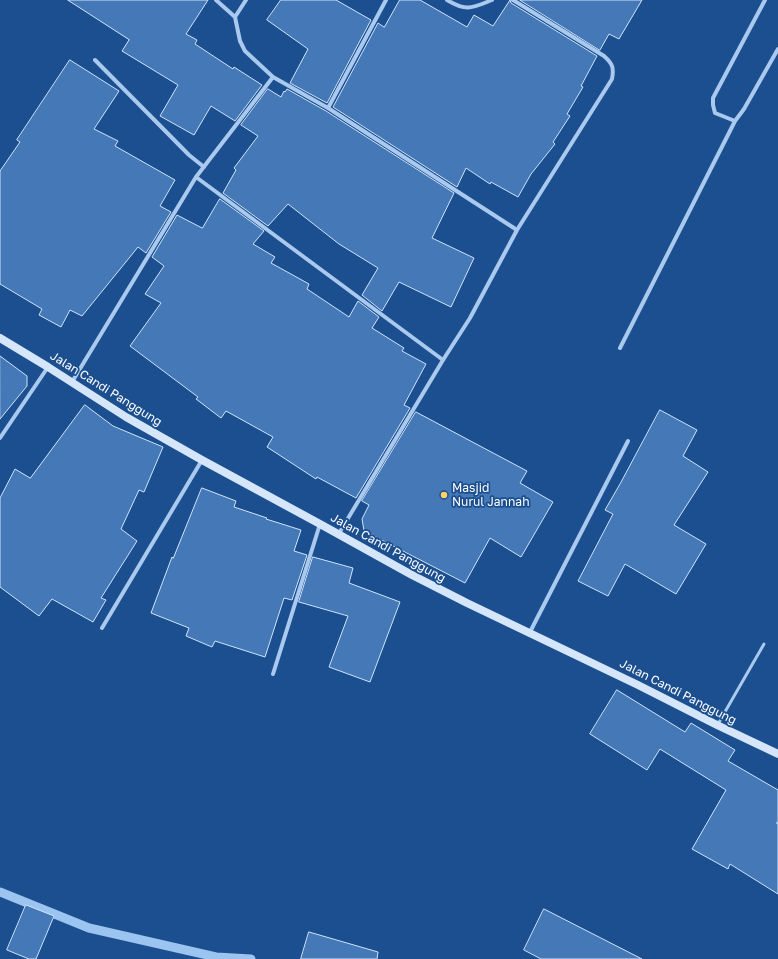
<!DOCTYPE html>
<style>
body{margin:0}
canvas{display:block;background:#1b4f8f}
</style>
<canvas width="778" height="959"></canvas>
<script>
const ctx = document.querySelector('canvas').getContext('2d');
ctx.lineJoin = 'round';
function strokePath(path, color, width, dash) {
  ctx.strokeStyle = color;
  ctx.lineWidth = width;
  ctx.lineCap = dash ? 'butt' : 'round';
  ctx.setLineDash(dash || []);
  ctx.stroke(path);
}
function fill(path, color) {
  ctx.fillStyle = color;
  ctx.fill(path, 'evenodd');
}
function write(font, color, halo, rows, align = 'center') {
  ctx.font = font + ' "Golos Text",sans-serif';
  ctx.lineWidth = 3.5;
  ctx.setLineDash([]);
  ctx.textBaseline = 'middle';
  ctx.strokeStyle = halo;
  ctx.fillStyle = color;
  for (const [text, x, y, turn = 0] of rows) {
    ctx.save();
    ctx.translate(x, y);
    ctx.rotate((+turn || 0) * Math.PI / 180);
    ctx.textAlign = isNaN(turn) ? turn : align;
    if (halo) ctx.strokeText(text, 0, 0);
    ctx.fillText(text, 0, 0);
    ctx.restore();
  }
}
const stream = new Path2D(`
 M0,892L89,928L216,957L251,959`);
const building = new Path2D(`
 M68,0H208L186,34L197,40L195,44L233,69L234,67L262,85L235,121L211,106L194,135L160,116L178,85L122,51L129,40Z
 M281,0H336L371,20L327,103L290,83L308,49L267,20Z
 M400,0H420L467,27L474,15L493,26L510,0L511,3L597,56L581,86L583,87L567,114L570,116L553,142L555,144L531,174L518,197L491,182L490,184L466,168L457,187L333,107L378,23L384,27Z
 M520,0H642L619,39L609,34L600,50Z
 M70,60L119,91L94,129L118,141L115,146L175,180L160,206L171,212L146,253L138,247L82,316L70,310L61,327L39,315L42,309L0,284V171L20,142L17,140Z
 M268,89L281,97L284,91L285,92L287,89L326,111L454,193L432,238L474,258L451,307L399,282L382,311L362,295L378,268L339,244L288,204L268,226L223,193L236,170L234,168L258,136L241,125Z
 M220,199L264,231L253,244L275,257L271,263L309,284L307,289L349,317L358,301L379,317L372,328L404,348L402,351L426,364L404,405L410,408L356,498L317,477L316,479L267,447L273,437L226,411L221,418L196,399L198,397L130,346L161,303L145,294L164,266L152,257L177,215L202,228Z
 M0,356L27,376V386L0,419Z
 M85,405L113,426L163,447L144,492L139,490L121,529L137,541L101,598L106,600L93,622L52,599L39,616L0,587V498L15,469L30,478Z
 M660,410L697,430L683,456L708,472L674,525L706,544L676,594L625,564L608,596L578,581L613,514L605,510L620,484Z
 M416,412L527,471L520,483L553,502L521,557L490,538L465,583L364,531L362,519L369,505L362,501Z
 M202,488L236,501L234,507L267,518L266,519L301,530L294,551L307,555L292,600L284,598L265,657L215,641L212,647L186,636L189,628L151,613L172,557L173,558Z
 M313,557L353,568L349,583L400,602L370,682L329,667L348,616L299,602Z
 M617,690L685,732L691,723L735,750L728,761L778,790V894L730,864L728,869L692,849L726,790L660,749L647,770L590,734Z
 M26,905L54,916L36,959H29L7,950Z
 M544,909L642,959H541L524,950Z
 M309,932L378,952L377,959H301Z`);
const path = new Path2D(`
 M777,824L778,821`);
const service = new Path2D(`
 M718,724L764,644`);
const minor = new Path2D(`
 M216,0L235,17L240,41L245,51L273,77
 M447,0C467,12 472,8 492,0
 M765,0L713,98V105L715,113L735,121L744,109L778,49
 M235,17L246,0
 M95,60L189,155L204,167
 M328,108L386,0
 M196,177L443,360
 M620,348L735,121
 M72,382L196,177L273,77L328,108L517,230
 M0,438L48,367
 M338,535L443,360L470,318L517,230L612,79C614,68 613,64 604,56L513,0
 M102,628L202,460
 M530,632L628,441
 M273,674L320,524`);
const secondary = new Path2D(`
 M0,338L48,367L126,417L202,460L320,524L412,575L467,603L638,685L717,725L778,754`);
const markers = [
 [444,495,4,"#ffd166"]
];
const streetNames = [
 ["Jalan Candi Panggung",106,389,32],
 ["Jalan Candi Panggung",388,548,29],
 ["Jalan Candi Panggung",678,692,27]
];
const poiNames = [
 ["Masjid",452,488],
 ["Nurul Jannah",452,502]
];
strokePath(stream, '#9cc4f0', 9);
fill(building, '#4478b7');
strokePath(building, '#cfe3fa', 1);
strokePath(path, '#a9c9ee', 2.5, [2, 3]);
strokePath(service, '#a9c9ee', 3);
strokePath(minor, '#a9c9ee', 4);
strokePath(secondary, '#d6e6fa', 8);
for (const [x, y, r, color] of markers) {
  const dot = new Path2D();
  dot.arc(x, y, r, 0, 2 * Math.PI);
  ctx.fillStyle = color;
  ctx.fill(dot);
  strokePath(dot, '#1b4f8f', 1.5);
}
write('12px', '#fff', '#1b4f8f', streetNames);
write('12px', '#fff', '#1b4f8f', poiNames, 'left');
</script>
